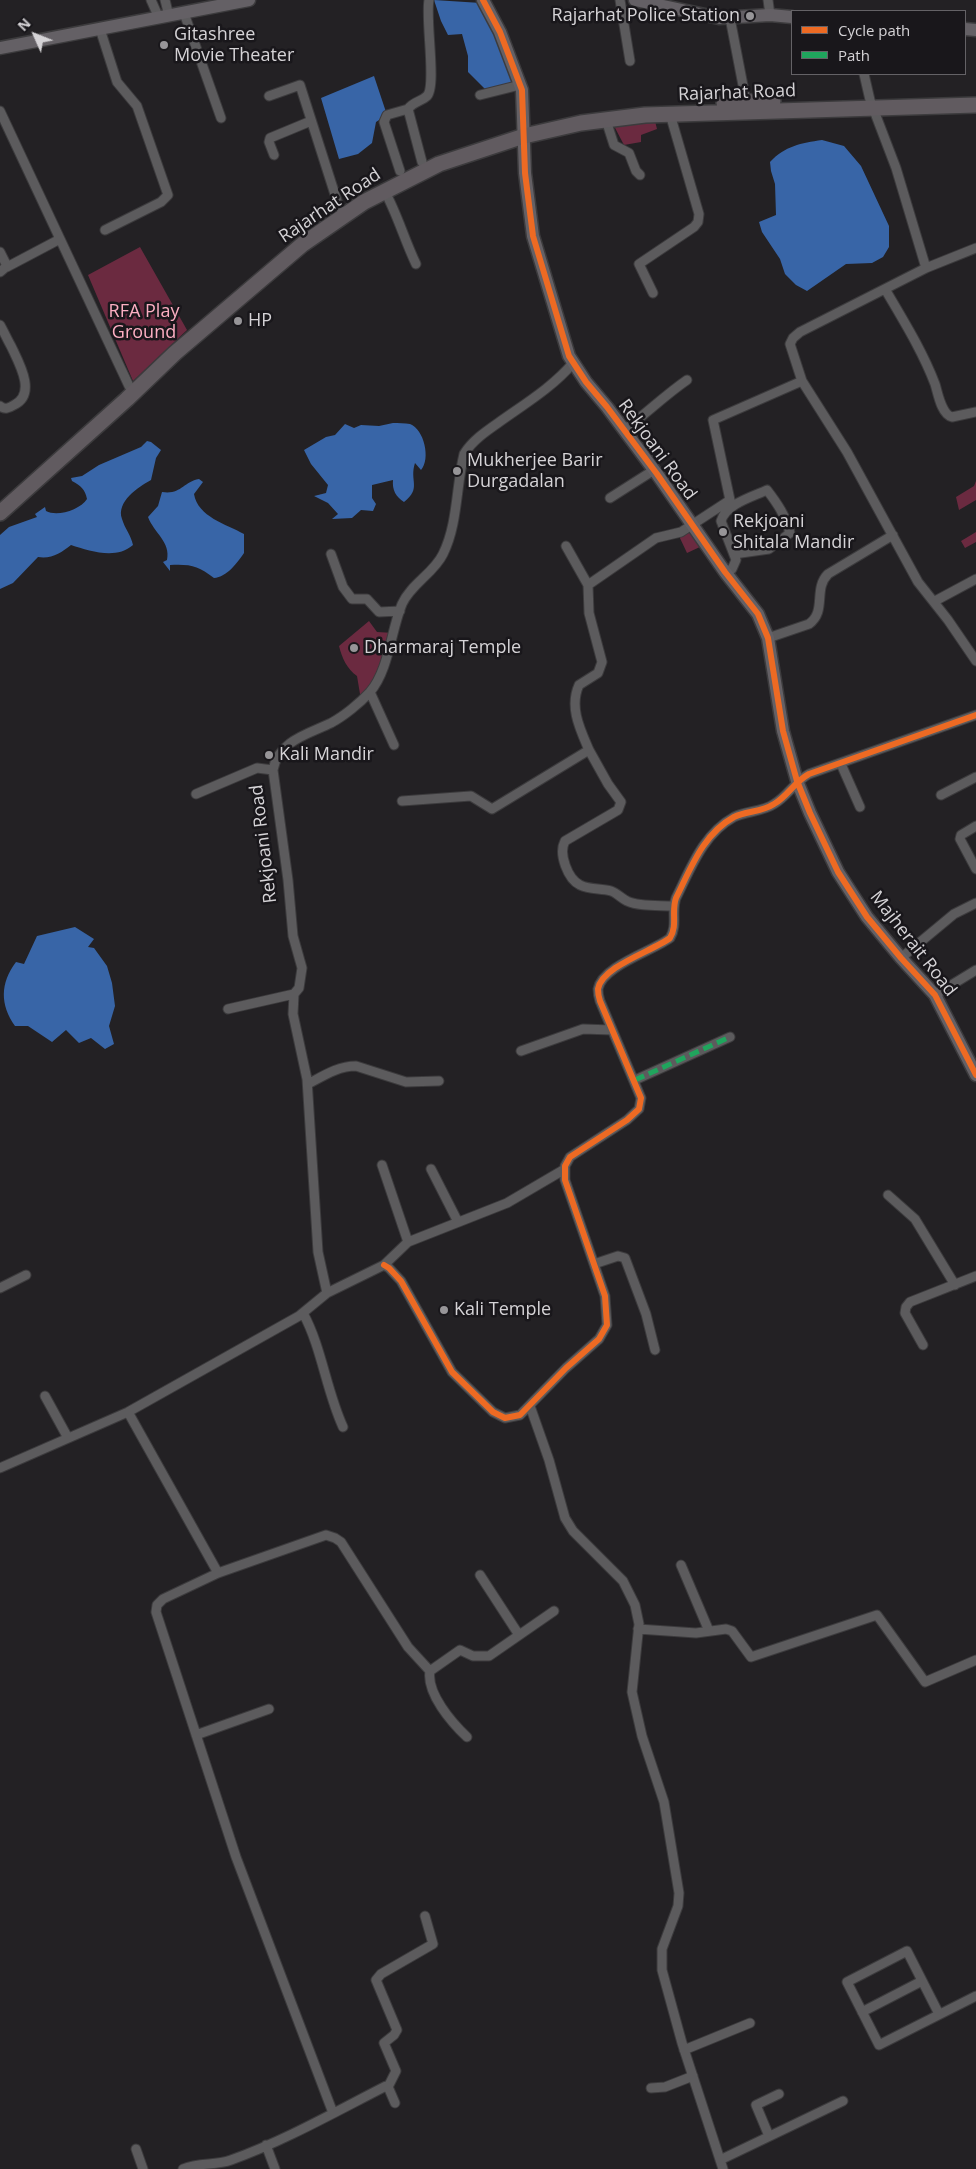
<!DOCTYPE html>
<style>
body{margin:0}
#map{position:relative;width:976px;height:2169px;overflow:hidden;background:#232124;font-family:"Open Sans",sans-serif}
canvas{display:block}
.legend{position:absolute;left:791px;top:10px;width:175px;height:65px;box-sizing:border-box;background:#19171b;border:1px solid #646266;margin:0;padding:6px 9px;list-style:none;font-size:15px;color:#d5d3d6}
.legend li{display:flex;align-items:center;gap:10px;height:25px}
.legend b{width:25px;border:1px solid #646266}
.north{position:absolute;left:10px;top:10px;width:50px;height:50px;-webkit-text-stroke:4px #19171b;paint-order:stroke;rotate:314deg;font-size:14px;font-weight:700;line-height:20px;text-align:center;color:#d5d3d6}
.north::after{content:'';display:block;margin:auto;width:18px;height:22px;background:#d5d3d6;clip-path:polygon(50% 0,100% 100%,50% 72%,0 100%)}
</style>
<div id="map">
<canvas width="976" height="2169"></canvas>
<ul class="legend">
<li><b style="height:6px;background:#ed6a23"></b>Cycle path</li>
<li><b style="height:6px;background:#20a55d"></b>Path</li>
</ul>
<div class="north">N</div>
</div>
<script>
const ctx = document.querySelector('canvas').getContext('2d');
ctx.lineJoin = 'round';
function fill(path, color) {
  ctx.fillStyle = color;
  ctx.fill(path, 'evenodd');
}
function strokePath(path, color, width, dash) {
  ctx.strokeStyle = color;
  ctx.lineWidth = width;
  ctx.lineCap = dash ? 'butt' : 'round';
  ctx.setLineDash(dash || []);
  ctx.stroke(path);
}
function write(font, color, halo, rows, align = 'center') {
  ctx.font = font + ' "Open Sans",sans-serif';
  ctx.lineWidth = 5;
  ctx.setLineDash([]);
  ctx.textBaseline = 'middle';
  ctx.strokeStyle = halo;
  ctx.fillStyle = color;
  for (const [text, x, y, turn = 0] of rows) {
    ctx.save();
    ctx.translate(x, y);
    ctx.rotate((+turn || 0) * Math.PI / 180);
    ctx.textAlign = isNaN(turn) ? turn : align;
    if (halo) ctx.strokeText(text, 0, 0);
    ctx.fillText(text, 0, 0);
    ctx.restore();
  }
}
const green = new Path2D(`
 M654,117L657,129L641,135V142L624,145L613,124Z
 M140,247L187,330L133,381L88,275Z
 M976,481V500L959,510L956,497L974,486Z
 M691,530L702,546L687,553L679,536Z
 M976,532V542L965,548L961,541Z
 M369,621L377,632L394,633L376,683L361,700L357,676C347,669 342,658 339,646Z`);
const water = new Path2D(`
 M434,0L481,3L487,12L516,83L486,90L468,72V56L462,34L448,35L441,21Z
 M374,76L387,115L376,122L372,143L358,154L339,159L321,98Z
 M822,140L844,146L861,166L889,226V247L883,257L872,263L846,264L807,291L796,285L785,274L780,259L762,232L759,222L776,215L775,184L771,171L770,162C785,146 801,143 822,140Z
 M393,423C398,423 405,423 410,424C424,429 431,459 421,470L415,463C409,481 422,488 404,502C396,497 392,490 393,480L372,485V498L376,504L373,511L361,510L352,518L332,519L338,514L328,503L314,496L326,493L328,485L311,464L304,450L326,437L335,435L345,424L354,428L361,425L379,426Z
 M147,441L151,442L161,450L156,458L151,480C138,487 116,502 122,519C125,529 131,535 133,545C116,560 90,551 71,545C61,553 52,559 38,557L13,583L0,589V535L9,527L37,517L35,514L45,507L46,511C57,517 80,510 87,499C85,489 81,486 72,481L71,478L82,476L99,465L141,447Z
 M199,479L203,482L194,494C198,517 226,524 244,534V553C237,563 227,577 214,578C198,566 191,564 170,565V571L163,562L167,560C171,542 154,533 148,517L158,506L162,492C181,495 183,482 199,479Z
 M75,927L94,939L88,947L94,948L107,966L112,983L115,1006L109,1026L114,1044L105,1049L91,1038L79,1043L66,1030L52,1042L28,1026H15C0,1005 0,983 16,962L24,964L37,936Z`);
const street = new Path2D(`
 M151,0L159,18
 M165,0L169,16
 M620,0L630,61
 M768,0L770,15
 M184,13L221,118
 M730,18L746,101
 M100,29L117,82L137,106L168,195L161,202L105,230
 M864,74L870,100L896,168L926,268L976,248
 M480,95L520,85
 M269,96L300,85L339,207
 M0,111L129,386
 M606,120L614,145L629,153L636,171L640,175
 M274,155L269,142L270,138L311,121
 M422,162L408,109C414,101 421,102 427,96C437,86 425,19 429,0
 M400,171L384,122L387,115L408,109
 M384,190C397,213 404,239 416,264
 M0,252L7,266L0,272
 M7,267L60,239
 M926,268L800,332L793,338L790,344L802,381L847,452L918,582L948,620L976,661
 M885,289C903,320 922,350 935,384C938,393 941,414 952,417L976,412
 M653,293L639,264L694,227L698,222L699,214L670,114
 M0,325C4,332 7,339 11,346C19,363 37,394 14,405C9,408 5,410 0,406
 M624,430C646,414 665,395 687,380
 M610,498L654,470
 M566,546L588,585
 M331,554L343,587L352,599H367L379,612L400,611
 M725,572L732,569L736,560L721,521C726,504 752,497 767,490C777,503 786,516 790,533L769,549L734,554
 M935,601L976,579
 M768,638L809,624C827,611 813,589 828,574L893,535
 M370,692L394,745
 M589,750L608,784L621,802L618,810L565,841C558,854 568,879 580,885C590,890 601,888 611,891C617,893 621,898 627,901C640,907 659,905 673,906
 M841,764L860,807
 M196,794L257,768L273,770
 M941,795L976,777
 M402,801L471,796L492,809L589,750C580,729 569,707 579,685L598,673L602,662L589,613L588,585L656,538L681,532L730,500L713,420L802,381
 M976,826L961,835L960,839L976,869
 M901,958L954,914L976,903
 M294,994L299,988L302,968L293,936L288,880L273,770C278,741 308,734 331,723C344,716 360,703 370,692C389,670 391,630 402,604C411,584 434,573 443,554C458,524 456,486 464,454C472,441 485,432 498,423C523,405 553,387 573,363
 M294,994L293,1014L307,1079L318,1252L327,1293
 M935,995L976,970
 M228,1009L294,994
 M521,1051L583,1029L612,1030
 M635,1080L730,1037
 M308,1084C323,1076 338,1066 356,1066L406,1082L439,1081
 M382,1165L408,1242
 M431,1169L458,1222
 M888,1195L915,1219L955,1285
 M594,1264L618,1256L625,1258L646,1314L655,1350
 M384,1265L389,1268L401,1281L452,1372L493,1412L505,1418L520,1415L566,1368L599,1339L607,1325L605,1296L565,1180V1166L570,1157L627,1120L639,1109L641,1098L600,1001C599,998 598,993 598,989C602,966 653,951 670,938C678,925 671,912 676,898C691,868 703,834 734,817C746,811 762,812 774,804C788,796 794,782 809,774L976,715
 M0,1288L26,1275
 M303,1313C322,1348 326,1390 343,1427
 M923,1345L905,1313L906,1307L910,1302L976,1276
 M45,1396L68,1438
 M530,1406L549,1460L565,1518L573,1531L623,1581L635,1605L639,1624L632,1692L642,1736L664,1802L679,1893L678,1906L662,1949V1970L682,2043L723,2169
 M128,1412L218,1573
 M0,1468L128,1412L299,1316L327,1293L384,1265L408,1242L507,1203L565,1169
 M681,1565L709,1631
 M480,1575L519,1635
 M638,1629L696,1633L726,1629L732,1631L751,1657L877,1615L925,1682L976,1660
 M196,1735L269,1709
 M467,1737C452,1723 426,1693 430,1671L460,1650L473,1656H489L554,1611
 M862,2012L922,1981
 M939,2014L907,1951L847,1982L879,2045L976,1996
 M684,2050L750,2023
 M388,2087L396,2071L384,2043L394,2035L397,2030L376,1980L381,1974L433,1944L425,1916
 M651,2088L665,2087L693,2076
 M333,2113L236,1857L156,1612L157,1605L163,1599L218,1573L326,1535L335,1538L341,1542L408,1647L430,1671
 M769,2136L756,2105L779,2094
 M266,2145L275,2169
 M136,2149L143,2169
 M720,2160L843,2101
 M183,2169C200,2162 215,2166 231,2160C284,2141 335,2112 386,2086L389,2089L395,2103`);
const secondary = new Path2D(`
 M483,0L500,32L522,90L525,173L533,236L569,356L586,382L607,407L657,474L725,572L758,614L768,638L783,731L797,781L810,813L838,872L867,917L901,958L935,995L976,1075
 M635,0L719,18L770,15L792,17
 M965,29L976,30
 M0,48L249,0`);
const primary = new Path2D(`
 M724,103L773,101
 M0,513L127,399L175,353L303,244L364,202L439,164L524,136L581,123L645,115L976,105`);
const quiet = new Path2D(`
 M635,1080L730,1037`);
const cycleway = new Path2D(`
 M483,0L500,32L522,90L525,173L533,236L569,356L586,382L607,407L657,474L725,572L758,614L768,638L783,731L797,781L810,813L838,872L867,917L901,958L935,995L976,1075
 M384,1265L389,1268L401,1281L452,1372L493,1412L505,1418L520,1415L566,1368L599,1339L607,1325L605,1296L565,1180V1166L570,1157L627,1120L639,1109L641,1098L600,1001C599,998 598,993 598,989C602,966 653,951 670,938C678,925 671,912 676,898C691,868 703,834 734,817C746,811 762,812 774,804C788,796 794,782 809,774L976,715`);
const markers = [
 [750,16,5,"#979598"],
 [164,45,5,"#979598"],
 [238,321,5,"#979598"],
 [457,471,5,"#979598"],
 [723,532,5,"#979598"],
 [354,648,5,"#979598"],
 [269,755,5,"#979598"],
 [444,1310,5,"#979598"]
];
const poiNames = [
 ["Rajarhat Police Station",740,16,"right"],
 ["Gitashree",174,35],
 ["Movie Theater",174,56],
 ["HP",248,321],
 ["Mukherjee Barir",467,461],
 ["Durgadalan",467,482],
 ["Rekjoani",733,522],
 ["Shitala Mandir",733,543],
 ["Dharmaraj Temple",364,648],
 ["Kali Mandir",279,755],
 ["Kali Temple",454,1310]
];
const streetNames = [
 ["Rajarhat Road",737,93,-2],
 ["Rajarhat Road",330,206,-34],
 ["Rekjoani Road",657,450,54],
 ["Rekjoani Road",264,844,-97],
 ["Majherait Road",913,944,52]
];
const parkNames = [
 ["RFA Play",144,312],
 ["Ground",144,333]
];
fill(green, '#6b2a40');
fill(water, '#3865a7');
strokePath(street, '#3c3b3d', 11);
strokePath(secondary, '#3c3b3d', 15);
strokePath(primary, '#3c3b3d', 18);
strokePath(street, '#5c5b5d', 9);
strokePath(secondary, '#646065', 12);
strokePath(primary, '#615b60', 15);
strokePath(quiet, '#20a55d', 5, [10, 5]);
strokePath(cycleway, '#ed6a23', 6);
for (const [x, y, r, color] of markers) {
  const dot = new Path2D();
  dot.arc(x, y, r, 0, 2 * Math.PI);
  ctx.fillStyle = color;
  ctx.fill(dot);
  strokePath(dot, '#19171b', 2);
}
write('18px', '#d5d3d6', '#19171b', poiNames, 'left');
write('18px', '#d5d3d6', '#19171b', streetNames);
write('18px', '#fcaec2', '#19171b', parkNames);
</script>
